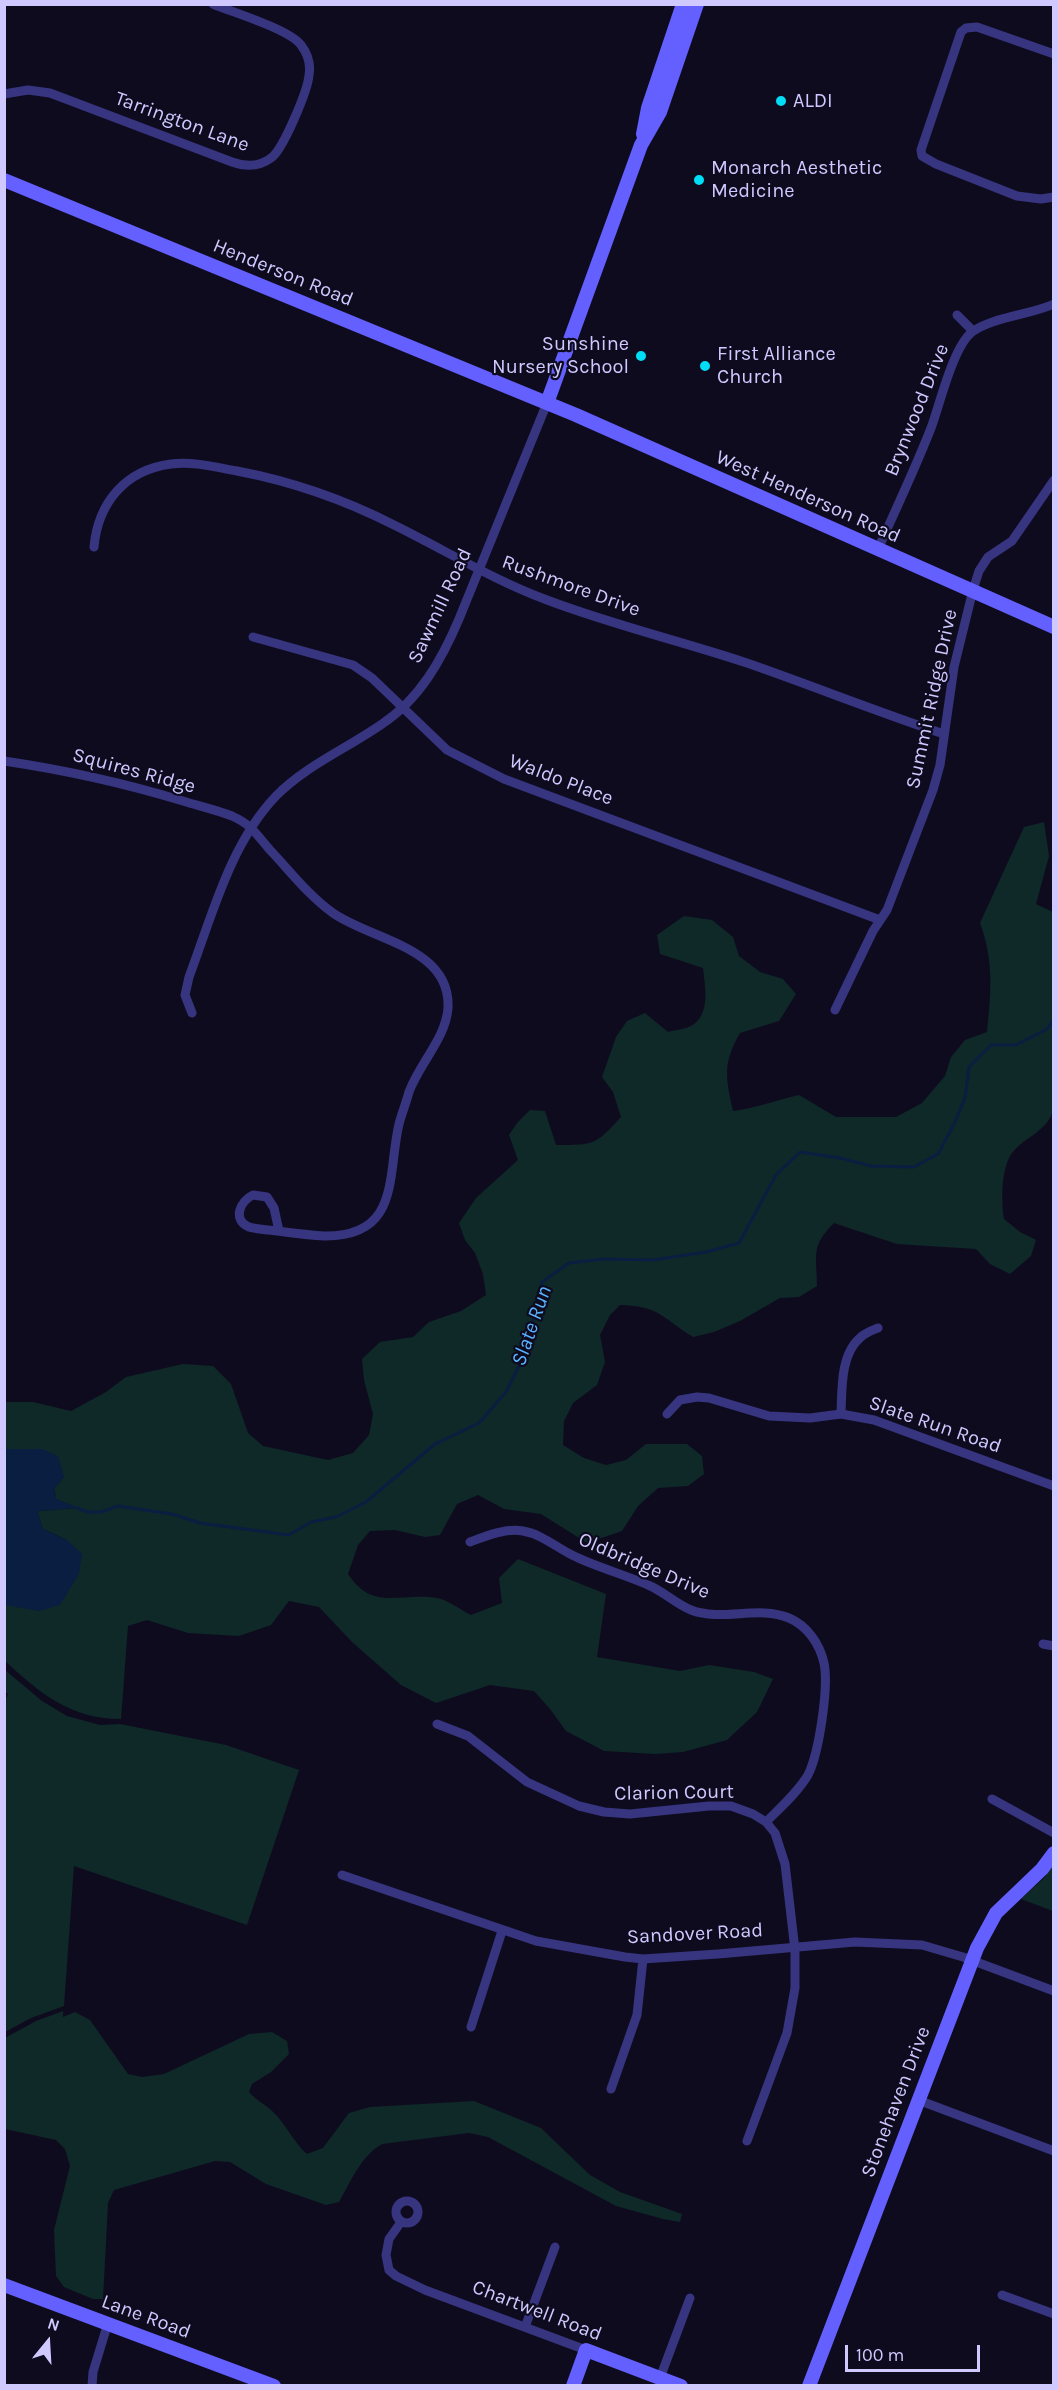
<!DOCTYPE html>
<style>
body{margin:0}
#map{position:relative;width:1058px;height:2390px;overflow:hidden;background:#0f0b1f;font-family:Karla,sans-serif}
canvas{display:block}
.frame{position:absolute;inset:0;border:6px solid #cfc9ff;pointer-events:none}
.north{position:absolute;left:18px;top:2312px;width:60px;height:60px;-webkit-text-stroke:4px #0f0b1f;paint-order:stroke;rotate:18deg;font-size:16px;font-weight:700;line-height:24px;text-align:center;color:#cfc9ff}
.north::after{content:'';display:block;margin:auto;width:21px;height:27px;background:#cfc9ff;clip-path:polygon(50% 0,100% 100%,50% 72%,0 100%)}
.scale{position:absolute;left:845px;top:2345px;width:135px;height:27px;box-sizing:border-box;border:3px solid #cfc9ff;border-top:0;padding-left:8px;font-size:18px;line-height:21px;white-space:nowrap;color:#cfc9ff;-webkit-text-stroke:4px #0f0b1f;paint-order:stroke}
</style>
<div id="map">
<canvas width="1058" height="2390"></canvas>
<div class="frame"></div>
<div class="north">N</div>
<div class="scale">100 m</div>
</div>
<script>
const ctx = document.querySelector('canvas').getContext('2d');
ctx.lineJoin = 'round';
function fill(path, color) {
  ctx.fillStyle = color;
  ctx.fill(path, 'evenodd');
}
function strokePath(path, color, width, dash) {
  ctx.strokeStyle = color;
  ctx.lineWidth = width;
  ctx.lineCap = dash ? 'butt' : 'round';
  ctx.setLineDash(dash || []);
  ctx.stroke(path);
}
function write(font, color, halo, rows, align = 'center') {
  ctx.font = font + ' Karla,sans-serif';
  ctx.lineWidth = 4.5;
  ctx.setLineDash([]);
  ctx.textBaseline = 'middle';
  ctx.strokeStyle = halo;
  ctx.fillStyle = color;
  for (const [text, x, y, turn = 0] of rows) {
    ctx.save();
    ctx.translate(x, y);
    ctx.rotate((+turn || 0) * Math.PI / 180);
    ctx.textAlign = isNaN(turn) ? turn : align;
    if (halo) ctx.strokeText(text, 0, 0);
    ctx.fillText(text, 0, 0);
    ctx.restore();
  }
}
const green = new Path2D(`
 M1044,822L1049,856L1036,904L1053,912V1109C1049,1131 1025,1136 1012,1153C1001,1168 1001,1201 1004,1219L1020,1232L1036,1240L1031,1256L1010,1274L990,1264L976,1249L897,1244L834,1223C810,1247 817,1255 817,1286L799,1297L780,1298L740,1321L714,1332L693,1337C662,1318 660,1306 620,1305L610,1315L600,1335L605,1362L597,1385L573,1403L564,1421L563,1445L584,1458L606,1465L626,1460L646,1444H687L702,1456L704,1474L688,1486L658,1488L638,1506L622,1531L587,1543L541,1514L504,1509L478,1495L457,1504L440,1535L425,1537L395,1530L370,1531L358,1545L348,1574C373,1612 400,1592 437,1598C448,1600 461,1610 471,1615L502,1603L499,1578L518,1559L606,1594L597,1657L680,1671L709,1665L754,1672L773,1679L757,1712L727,1740L683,1752L655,1754L604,1751L566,1731L550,1709L534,1691L490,1685L436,1703L401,1685L352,1642L319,1607L289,1601L271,1625L239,1636L188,1633L147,1620L128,1626L121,1719C70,1719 40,1693 5,1661V1604L67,1540L43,1529L37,1511L77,1508L56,1499L54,1488L64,1477L5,1449V1402H33L71,1411L106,1392L126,1377L183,1364L213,1366L231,1384L248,1433L263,1446L328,1460L353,1453L369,1435L373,1414L364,1380L362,1359L380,1342L413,1337L429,1322L461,1311L486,1295L483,1274L475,1253L465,1240L459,1223L476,1198L518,1160L509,1135L517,1123L530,1110L545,1111L556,1145C595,1145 595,1145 621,1117L613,1092L602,1077L616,1037L627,1021L645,1013L668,1032C675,1030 685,1029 691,1026C711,1015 705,987 703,968L660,954L657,935L684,916L712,920L733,937L739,956L760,972L783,979L796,994L779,1021L740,1033C722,1064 726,1078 733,1111C756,1108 777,1100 799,1095L836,1117H896L922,1103L945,1076L951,1057L965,1040L987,1032C991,992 994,961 980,923L1024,827Z
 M5,1670L42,1701L67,1716L100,1725L120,1724L226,1745L299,1770L247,1925L74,1866L64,2006L31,2018L5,2032L4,1703L8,1694L5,1692Z
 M1053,1865V1911L1021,1899L1044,1878Z
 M63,2011V2017L75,2012L90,2020L128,2074L142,2077L164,2074L249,2034L272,2032L287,2041L289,2054L271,2072L252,2084L249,2092C256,2100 263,2103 271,2110C285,2122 293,2142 307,2154L323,2148L349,2113L370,2107L474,2101L541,2128L590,2175L620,2192L682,2214L680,2222L663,2219L616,2206L488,2137L469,2133L382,2144C361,2156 351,2181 339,2202L326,2205L266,2184L230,2162L215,2161L114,2190L108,2203L103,2299H93L64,2287L56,2276L54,2230L70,2166L65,2149L56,2140L5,2129V2038L36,2021Z`);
const water = new Path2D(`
 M5,1449H42L58,1456L64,1477L54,1489L56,1499L79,1508L37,1511L43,1529L67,1540L82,1554L79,1574L60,1605L39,1611L5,1605Z`);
const stream = new Path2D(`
 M77,1508L88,1512H101L118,1506L172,1514L200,1523L289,1535L311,1522L336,1517L366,1502L435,1444L479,1423L506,1392L524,1356L542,1282L569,1263L603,1259L653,1260L706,1252L739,1243L776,1175L800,1152L840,1158L871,1166L914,1167L938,1154L954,1124L965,1098L969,1067L991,1045H1016L1047,1029L1054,1019`);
const street = new Path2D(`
 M1054,54L977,27L966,28L961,32L921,150L922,156L936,164L1017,196L1041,199L1054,197
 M4,94L28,90L50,93L232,162C246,167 259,167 271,158C283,150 308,90 309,75C311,64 307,53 301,45C289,29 234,13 213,4
 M957,315L973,331
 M94,547C98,503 125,470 171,464C192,461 215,467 237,471C290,481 345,500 394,525C445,550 493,580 547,600C613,625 681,641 747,663C813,686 878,712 944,734
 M878,549C896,509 915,469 931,428C940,404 953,347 972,332C992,317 1030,315 1054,304
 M253,637L353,665L372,678L447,750L504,779L880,920
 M4,761C65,770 124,783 183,801C199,806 217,810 232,816C252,825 256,834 270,850C290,871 309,896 333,913C371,940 451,947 448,1008C446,1038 419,1064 409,1092C406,1103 402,1113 399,1124C387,1175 401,1237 324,1236C305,1235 286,1232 268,1230C262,1229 255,1229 249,1227C232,1220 240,1201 253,1195L267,1197L274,1208L279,1231
 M835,1010L873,931L887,910L933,790L940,765L954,667L973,590L979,571L988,557L1012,541L1054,480
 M192,1013L185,995L189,977C212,916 230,844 276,796C307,765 346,749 382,724C420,699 442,659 459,619L547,403
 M667,1414L680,1400L697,1397L709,1398L769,1416L810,1418L841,1414L874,1420L1054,1486
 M841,1414C842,1390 840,1354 861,1337C865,1333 873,1330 878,1328
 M470,1542C486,1536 505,1528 523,1531C541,1534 556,1547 572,1555C596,1567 623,1574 648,1585C663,1591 676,1604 691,1610C722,1622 758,1605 789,1618C808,1626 820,1645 824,1663C829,1687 819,1753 808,1775C798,1792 780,1808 766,1822
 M1043,1644L1054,1646
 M437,1724L468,1736L527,1782L579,1806L604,1812L630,1814L709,1806H731L753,1814L766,1822L775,1833L785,1864L795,1950V1988L787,2033L747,2141
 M992,1799L1054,1833
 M342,1875L536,1941L625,1957L643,1959L718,1954L855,1942L922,1945L963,1957L1054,1991
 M471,2027L502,1931
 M611,2089L637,2015L643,1959
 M918,2100L1054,2151
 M396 2212a11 11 0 1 1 22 0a11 11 0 1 1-22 0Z
 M401,2222L389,2239L386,2255L389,2270L396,2276L425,2290L586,2350
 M1002,2295L1054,2314
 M525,2327L555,2247
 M660,2378L690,2298
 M92,2386L93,2372L108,2323`);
const secondary = new Path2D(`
 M643,134L648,108L683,4
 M4,180L576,415L1054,627
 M547,403L641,145L660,112L697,4
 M4,2285L274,2386
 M573,2386L586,2350L681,2386
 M809,2386L977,1948L996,1913L1042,1869L1054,1853`);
const markers = [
 [781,101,6,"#00ddf4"],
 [699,180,6,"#00ddf4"],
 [641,356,6,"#00ddf4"],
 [705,366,6,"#00ddf4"]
];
const poiNames = [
 ["ALDI",793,101],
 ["Monarch Aesthetic",711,168],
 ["Medicine",711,191],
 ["Sunshine",629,344,"right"],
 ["Nursery School",629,367,"right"],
 ["First Alliance",717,354],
 ["Church",717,377]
];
const streetNames = [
 ["Tarrington Lane",182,122,20],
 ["Henderson Road",283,273,22],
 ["Brynwood Drive",917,410,-68],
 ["West Henderson Road",808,497,24],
 ["Rushmore Drive",571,586,20],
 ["Sawmill Road",440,606,-65],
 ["Summit Ridge Drive",932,699,-78],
 ["Squires Ridge",134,771,15],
 ["Waldo Place",561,780,21],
 ["Slate Run Road",935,1425,19],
 ["Oldbridge Drive",644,1566,23],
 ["Clarion Court",674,1793,-1],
 ["Sandover Road",695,1934,-3],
 ["Stonehaven Drive",896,2102,-69],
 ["Chartwell Road",537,2311,21],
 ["Lane Road",146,2317,20]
];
const waterNames = [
 ["Slate Run",532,1326,-71]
];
fill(green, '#0e2928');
fill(water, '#091e40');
strokePath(stream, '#091e40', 3);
strokePath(street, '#373580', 9);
strokePath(secondary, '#6460ff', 14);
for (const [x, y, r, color] of markers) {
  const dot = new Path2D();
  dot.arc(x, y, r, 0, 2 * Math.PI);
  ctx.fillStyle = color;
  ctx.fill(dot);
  strokePath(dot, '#0f0b1f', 2);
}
write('20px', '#cfc9ff', '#0f0b1f', poiNames, 'left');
write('20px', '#cfc9ff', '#0f0b1f', streetNames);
write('italic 21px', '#57b2ff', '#0f0b1f', waterNames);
</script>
